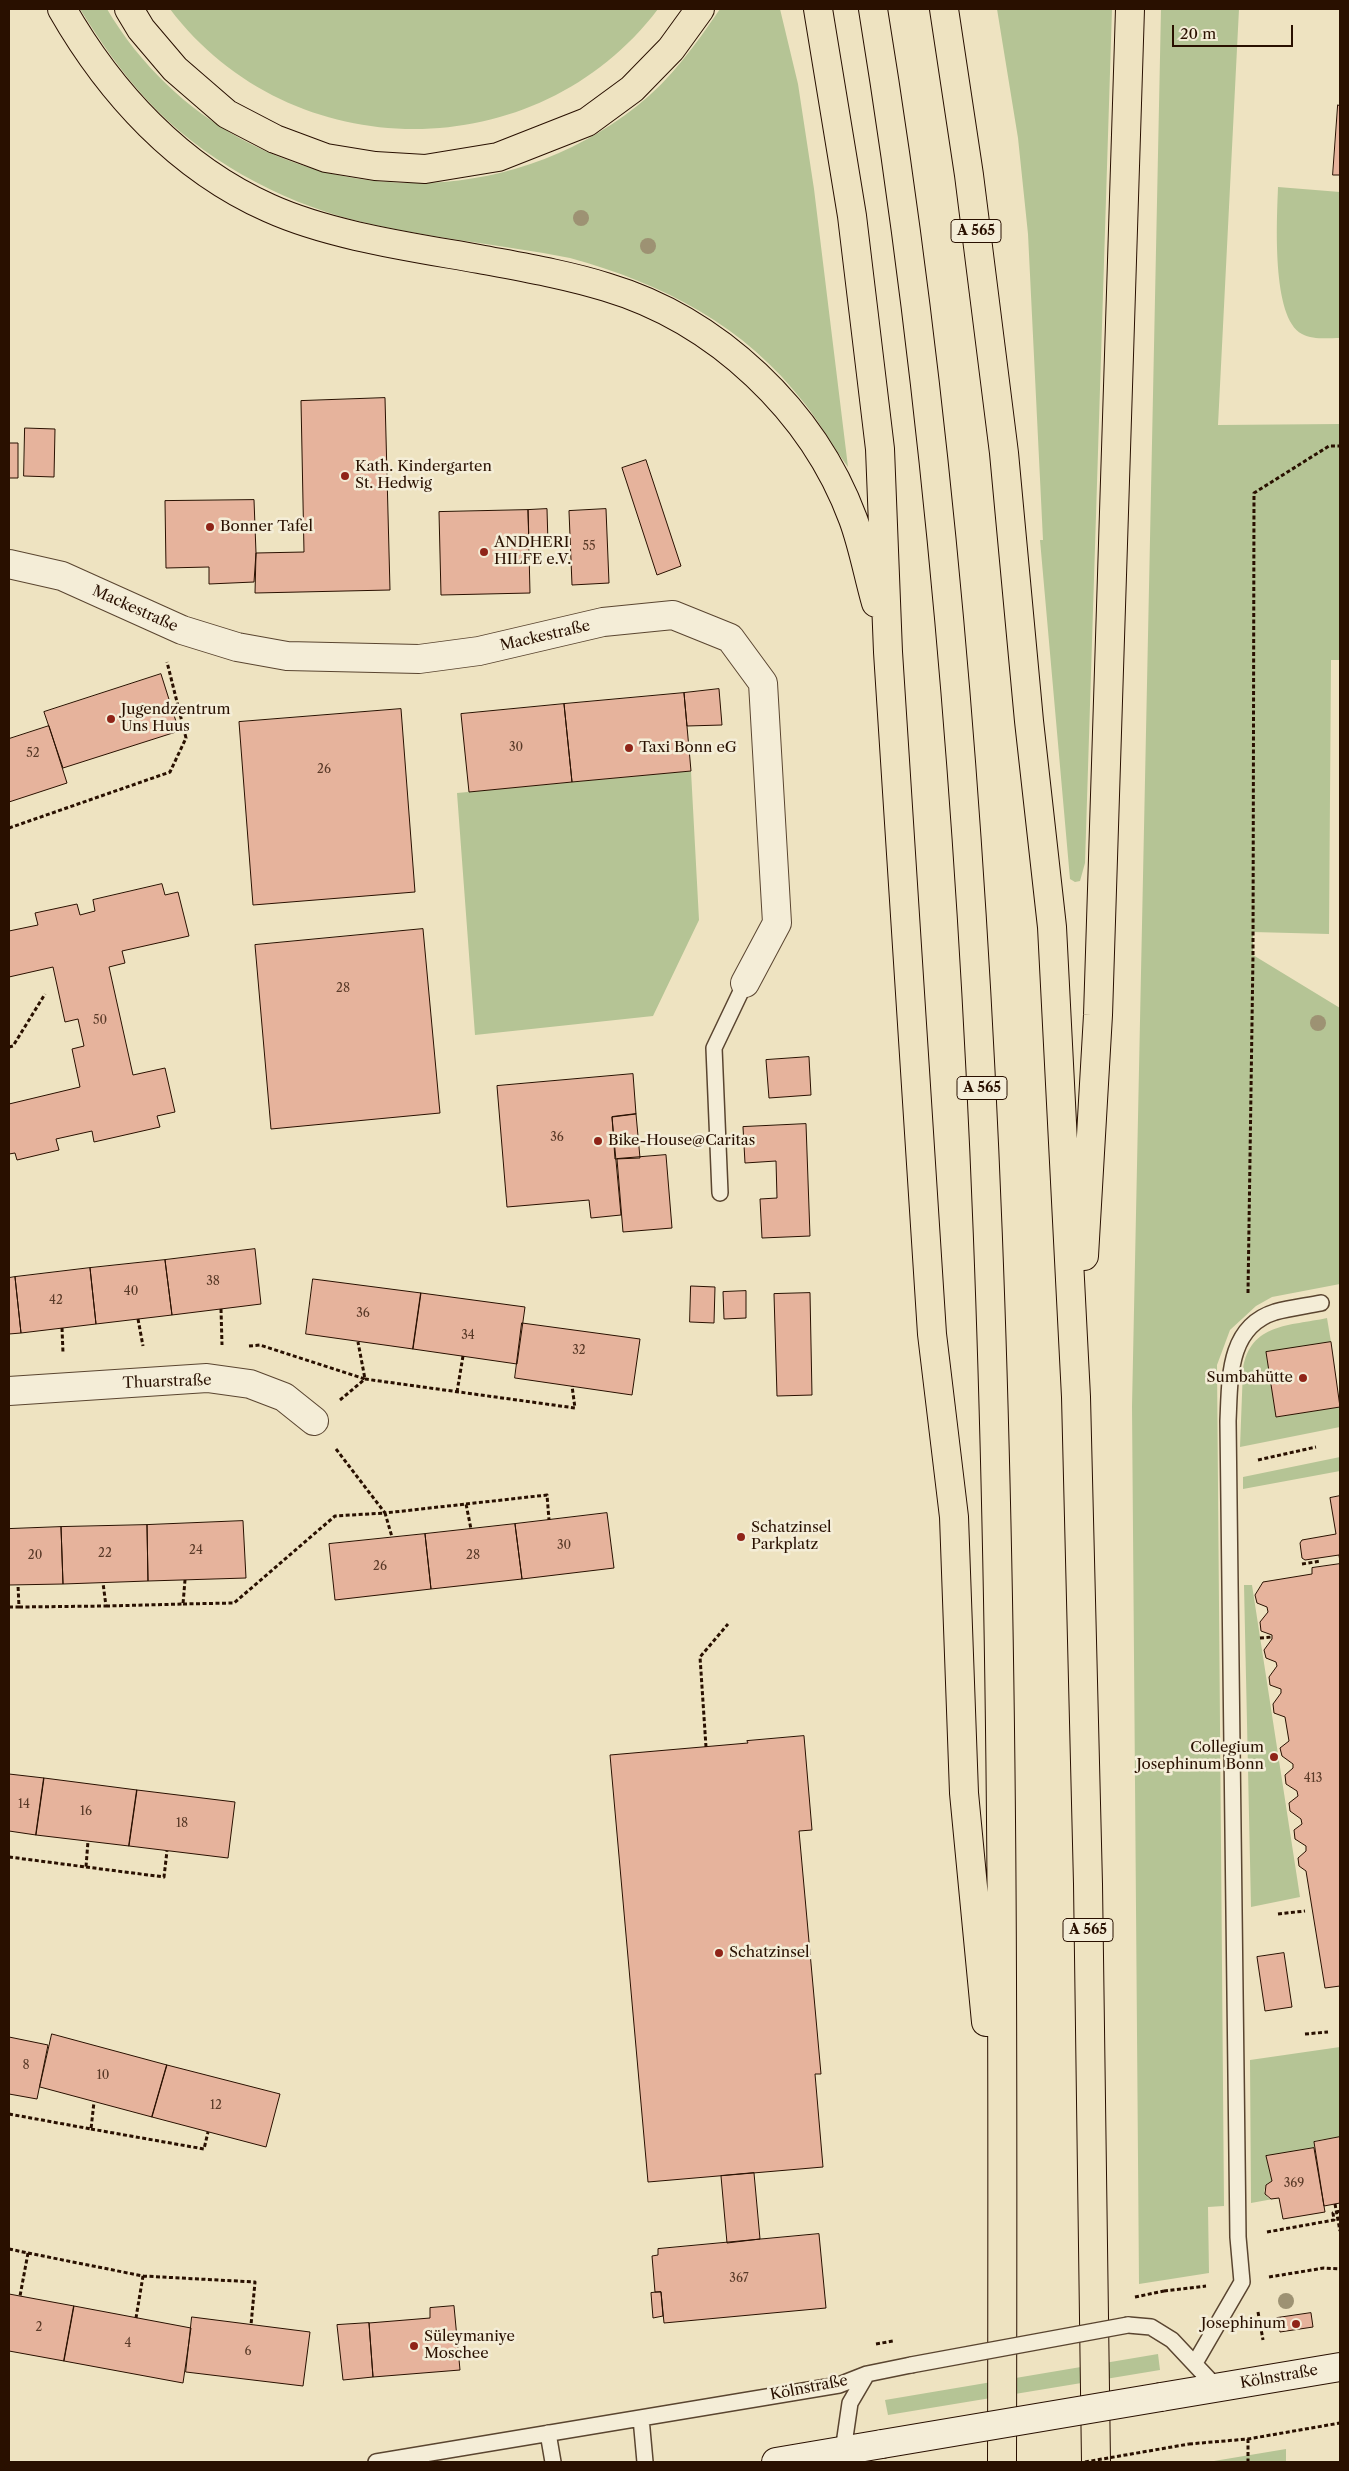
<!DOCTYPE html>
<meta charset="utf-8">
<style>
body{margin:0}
#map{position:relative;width:1349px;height:2471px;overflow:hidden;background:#eee3c1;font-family:"Libre Caslon Text",serif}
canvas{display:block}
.frame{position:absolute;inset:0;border:10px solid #291000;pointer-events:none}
.scale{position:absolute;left:1172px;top:25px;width:121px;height:22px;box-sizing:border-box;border:2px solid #291000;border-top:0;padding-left:6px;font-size:15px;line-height:18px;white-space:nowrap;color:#291000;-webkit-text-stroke:4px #f4edd7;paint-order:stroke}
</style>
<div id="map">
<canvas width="1349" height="2471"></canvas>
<div class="frame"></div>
<div class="scale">20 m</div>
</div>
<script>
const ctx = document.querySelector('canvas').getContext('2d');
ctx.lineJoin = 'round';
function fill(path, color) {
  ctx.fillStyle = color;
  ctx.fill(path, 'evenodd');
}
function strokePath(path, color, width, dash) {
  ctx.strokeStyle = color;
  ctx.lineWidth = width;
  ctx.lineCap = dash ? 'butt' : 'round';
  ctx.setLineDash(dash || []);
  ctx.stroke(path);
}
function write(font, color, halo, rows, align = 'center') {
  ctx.font = font + ' "Libre Caslon Text",serif';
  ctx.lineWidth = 5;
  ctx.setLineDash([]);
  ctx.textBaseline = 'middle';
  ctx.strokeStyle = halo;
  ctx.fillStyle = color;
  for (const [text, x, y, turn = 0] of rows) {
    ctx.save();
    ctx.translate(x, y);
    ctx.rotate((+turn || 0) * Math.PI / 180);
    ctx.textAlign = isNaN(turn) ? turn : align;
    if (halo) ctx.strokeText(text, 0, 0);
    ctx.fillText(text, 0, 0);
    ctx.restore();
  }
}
const green = new Path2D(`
 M80,9H107C216,194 468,240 637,106C671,79 696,44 720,9H780L798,84L814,189L848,467C833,447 821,424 805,404C744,325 664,284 570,258C499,244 425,238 354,220C279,201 200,158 147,100C121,72 100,41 80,9Z
 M170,9H658C537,169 291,169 170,9Z
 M997,9H1112L1085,863L1080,881L1075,882L1070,879L1040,540H1043L1028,234L1018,138Z
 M1161,9H1239L1218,425L1340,424V660H1331L1329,934L1253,932V955L1340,1008V1284L1272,1297L1256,1306L1230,1330L1217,1365L1224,2206L1208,2207L1209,2273L1139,2284L1132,1406Z
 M1278,187L1340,192V338C1329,338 1313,340 1302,334C1271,318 1277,218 1278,187Z
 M691,771L699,920L653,1016L475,1035L457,793Z
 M1327,1318L1331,1342L1266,1352L1276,1417L1340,1407V1427L1240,1447L1243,1369C1250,1323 1290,1326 1327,1318Z
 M1340,1457V1471L1243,1489V1477Z
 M1244,1585H1252L1300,1897L1251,1907Z
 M1340,2047V2137L1314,2141V2148L1266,2156L1272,2181L1266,2185L1264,2191L1268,2198L1273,2199L1251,2203L1250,2060Z
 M1158,2354L1160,2370L888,2415L885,2400Z
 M1286,2449V2462H1214V2461Z`);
const building = new Path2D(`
 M1338,105L1340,106V175H1333Z
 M385,398L390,590L255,593L256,553L304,552L301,401Z
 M25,428L55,429L54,477L24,476Z
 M9,443H18V478H9Z
 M646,460L681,566L657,575L622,468Z
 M254,500L256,553L254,582L209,584V567L166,568L165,501Z
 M547,509L548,544L529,543L528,510Z
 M606,509L609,583L572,585L569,511Z
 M528,510L530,593L441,595L439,512Z
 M161,674L179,731L63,768L44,712Z
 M719,689L722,725L687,726L684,693Z
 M684,693L691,771L572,782L564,704Z
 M564,704L572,782L469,792L461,714Z
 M401,709L415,892L253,905L239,722Z
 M49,726L67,783L9,802V739Z
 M162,884L165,895L178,892L189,936L122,951L125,963L109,967L133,1075L165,1068L175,1112L157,1116L160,1127L94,1142L92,1131L56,1139L59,1150L17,1160L15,1153L9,1154V1104L80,1087L72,1049L84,1046L78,1019L65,1022L53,967L9,977V931L38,925L35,913L77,904L80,915L95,911L93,900Z
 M423,929L440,1113L271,1129L255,945Z
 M809,1057L811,1095L769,1098L766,1060Z
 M633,1074L636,1114L612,1117L621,1215L591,1218L589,1200L507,1207L497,1086Z
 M636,1114L640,1158L615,1159L612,1117Z
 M806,1124L810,1236L762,1238L760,1199L777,1198L776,1161L745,1163L743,1127Z
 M666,1155L672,1228L623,1232L617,1159Z
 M255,1249L261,1304L172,1315L165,1260Z
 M165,1260L172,1315L96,1324L90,1268Z
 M90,1268L96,1324L21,1333L15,1277Z
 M15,1277L21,1333L9,1334V1278Z
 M313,1279L421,1293L413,1349L306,1334Z
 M691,1286L715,1287L714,1323L690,1322Z
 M746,1291V1318L724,1319L723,1292Z
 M421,1293L525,1307L517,1364L413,1349Z
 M810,1293L812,1395L777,1396L774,1294Z
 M522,1323L640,1339L632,1395L515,1378Z
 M1331,1342L1340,1407L1276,1417L1266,1352Z
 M1340,1496V1562L1339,1555L1305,1560L1302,1558L1300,1543L1302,1540L1336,1534L1330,1498Z
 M607,1513L614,1568L522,1579L515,1524Z
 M243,1521L246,1578L148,1581L147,1525Z
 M515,1524L522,1579L431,1589L425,1534Z
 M147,1525L148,1581L63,1584L61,1527Z
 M61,1527L63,1584L9,1585V1529Z
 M425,1534L431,1589L335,1600L329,1544Z
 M1340,1564V1986L1325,1988L1306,1871L1299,1866L1298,1858L1306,1851V1846L1295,1839L1294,1830L1302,1824L1301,1819L1290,1811L1289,1803L1298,1796L1297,1791L1286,1784L1285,1775L1293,1768V1764L1282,1756L1280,1748L1289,1741L1285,1717L1274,1713L1273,1704L1281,1693V1689L1270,1685L1269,1677L1277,1666L1276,1662L1266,1658L1264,1650L1272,1639V1635L1261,1631L1260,1622L1268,1612L1267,1607L1257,1603L1255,1595L1263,1582L1312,1574V1568Z
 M804,1736L812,1830L799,1831L821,2074H815L823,2167L648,2182L610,1755L748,1743L747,1741Z
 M9,1774L44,1778L36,1835L9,1831Z
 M44,1778L137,1790L129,1846L36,1835Z
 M137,1790L235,1802L228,1858L129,1846Z
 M1284,1953L1292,2007L1265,2011L1257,1957Z
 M52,2034L167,2065L152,2117L40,2087Z
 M9,2037L48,2045L37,2099L9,2094Z
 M167,2065L280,2094L266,2147L152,2117Z
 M1340,2137V2203L1324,2206L1314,2142Z
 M1314,2148L1325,2212L1283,2219L1279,2198L1271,2199L1265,2194L1266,2185L1272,2181L1266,2156Z
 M754,2173L760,2239L727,2243L721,2176Z
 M819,2234L826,2308L664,2323L661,2292H655L652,2256L658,2255V2249Z
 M661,2292L663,2316L653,2318L651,2293Z
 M9,2294L74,2306L64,2361L9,2351Z
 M74,2306L191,2328L183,2383L64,2361Z
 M454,2306L460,2370L373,2377L369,2323L430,2318V2308Z
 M1311,2313L1313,2327L1280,2332L1277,2318Z
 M192,2317L310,2332L303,2386L186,2372Z
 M369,2323L373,2377L343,2380L337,2325Z`);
const path = new Path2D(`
 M9,828L170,772L186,738L167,662
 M9,1047L13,1046L45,994
 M1248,1293L1253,955L1254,493L1329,446H1340
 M221,1309L222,1345
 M138,1319L143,1346
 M62,1328L63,1353
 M249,1346L260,1345L365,1379L358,1342
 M457,1392L463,1356
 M340,1400L365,1379L575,1408L572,1386
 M336,1449L385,1513L466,1504L471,1529
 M1258,1460L1316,1447
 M466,1504L547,1495L549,1520
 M1302,1564L1321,1561
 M183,1604L234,1603L335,1516L385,1513L392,1537
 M106,1606L183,1604L185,1580
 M9,1607H19L18,1585
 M19,1607L106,1606L103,1583
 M1260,1638L1272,1637
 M706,1747L700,1657L728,1624
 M9,1857L86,1867L88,1841
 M86,1867L164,1877L167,1851
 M1278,1914L1305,1911
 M1305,2034L1328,2032
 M9,2114L91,2129L94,2102
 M91,2129L204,2149L208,2132
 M1335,2204L1340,2231
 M1267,2232L1334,2220L1333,2213L1340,2211
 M9,2249L28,2253L20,2296
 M28,2253L143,2276L136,2318
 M143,2276L255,2282L251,2325
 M1269,2277L1324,2268L1340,2269
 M1164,2291L1206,2286
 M1258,2312L1263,2340
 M1248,2439V2462
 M1189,2444L1248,2439L1340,2423`);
const service = new Path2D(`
 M720,1193L714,1048L745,983
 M1128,2325L1151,2327L1172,2340L1217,2388
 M1195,2363L1242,2282L1238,2237L1228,1421C1230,1380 1227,1327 1275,1312C1290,1308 1306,1306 1321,1303
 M641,2418L645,2462
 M548,2433L553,2462
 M843,2451L850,2403L867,2374
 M376,2462L839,2385L867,2374L911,2365`);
const minor = new Path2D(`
 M9,564L62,576L182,630L237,647L287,656L419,659L479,651L603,622L673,615L730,638L763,683L777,923L745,983
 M9,1391L207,1378L250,1384L284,1397L314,1421`);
const secondary = new Path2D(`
 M1161,2397L1340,2367
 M776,2462L882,2444`);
const motorway = new Path2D(`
 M62,9C110,93 179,168 269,208C331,236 412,247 479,259C521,267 564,274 606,287C717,320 813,411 853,519C863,546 868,575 876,603
 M129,9L141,29L175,69L227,114L275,139L326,158L375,166L425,169L498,157L587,122L632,89L671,49L700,9
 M818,9L852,216L880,449L888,652L932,1334L954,1517L964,1793L986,2022
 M873,9C1005,820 1004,1643 1002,2462
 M944,9L969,175L1004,453L1029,721L1052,927L1076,1397L1088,1884L1096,2462
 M1084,1256L1098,1015L1130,9`);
const pathBridge = new Path2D(`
 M1135,2297L1164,2291
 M876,2344L893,2341
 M1085,2462L1189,2444`);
const serviceBridge = new Path2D(`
 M911,2365L1128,2325`);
const secondaryBridge = new Path2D(`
 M882,2444L1161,2397`);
const trees = [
 [581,218],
 [648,246],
 [1318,1023],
 [1286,2301]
];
const markers = [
 [345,476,5,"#8f2418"],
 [210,527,5,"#8f2418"],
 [484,552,5,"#8f2418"],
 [111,719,5,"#8f2418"],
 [629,748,5,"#8f2418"],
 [598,1141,5,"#8f2418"],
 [1303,1378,5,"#8f2418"],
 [741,1537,5,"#8f2418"],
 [1274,1757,5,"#8f2418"],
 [719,1953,5,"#8f2418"],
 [1296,2324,5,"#8f2418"],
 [414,2346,5,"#8f2418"]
];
const numberNames = [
 ["55",589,547],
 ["30",516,748],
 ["52",33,754],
 ["26",324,770],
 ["28",343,989],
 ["50",100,1021],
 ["36",557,1138],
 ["38",213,1282],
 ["40",131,1292],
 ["42",56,1301],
 ["36",363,1314],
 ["34",468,1336],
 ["32",579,1351],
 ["30",564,1546],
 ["24",196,1551],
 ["22",105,1554],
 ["20",35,1556],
 ["28",473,1556],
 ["26",380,1567],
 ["413",1313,1779],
 ["14",24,1805],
 ["16",86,1812],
 ["18",182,1824],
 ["8",26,2066],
 ["10",103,2076],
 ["12",216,2106],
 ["369",1294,2184],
 ["367",739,2279],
 ["2",39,2328],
 ["4",128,2344],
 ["6",248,2352]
];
const shields = [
 [976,231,50],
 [982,1088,50],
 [1088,1930,50]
];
const shieldNames = [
 ["A 565",976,231],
 ["A 565",982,1088],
 ["A 565",1088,1930]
];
const poiNames = [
 ["Kath. Kindergarten",355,467],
 ["St. Hedwig",355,484],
 ["Bonner Tafel",220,527],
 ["ANDHERI",494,543],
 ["HILFE e.V.",494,560],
 ["Jugendzentrum",121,710],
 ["Uns Huus",121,727],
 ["Taxi Bonn eG",639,748],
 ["Bike-House@Caritas",608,1141],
 ["Sumbahütte",1293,1378,"right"],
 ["Schatzinsel",751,1528],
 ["Parkplatz",751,1545],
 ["Collegium",1264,1748,"right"],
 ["Josephinum Bonn",1264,1765,"right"],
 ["Schatzinsel",729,1953],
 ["Josephinum",1286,2324,"right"],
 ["Süleymaniye",424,2337],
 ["Moschee",424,2354]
];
const streetNames = [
 ["Mackestraße",135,609,24],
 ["Mackestraße",545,636,-13],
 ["Thuarstraße",167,1382,-2],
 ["Kölnstraße",1279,2377,-10],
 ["Kölnstraße",809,2388,-11]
];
fill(green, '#b5c495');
fill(building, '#e6b39c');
strokePath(building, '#291000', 1);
strokePath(service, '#5a4530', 18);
strokePath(minor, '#5a4530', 30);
strokePath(secondary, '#291000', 30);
strokePath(motorway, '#291000', 30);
strokePath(path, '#291000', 3, [4, 2.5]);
strokePath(service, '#f4edd7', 15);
strokePath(minor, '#f4edd7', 28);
strokePath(secondary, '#f4edd7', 28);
strokePath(motorway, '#eee3c1', 28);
strokePath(serviceBridge, '#5a4530', 18, []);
strokePath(secondaryBridge, '#291000', 30, []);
strokePath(pathBridge, '#291000', 3, [4, 2.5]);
strokePath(serviceBridge, '#f4edd7', 15);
strokePath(secondaryBridge, '#f4edd7', 28);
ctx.fillStyle = '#9d9273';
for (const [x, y] of trees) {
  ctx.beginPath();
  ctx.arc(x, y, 8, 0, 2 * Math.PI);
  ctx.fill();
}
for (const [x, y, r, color] of markers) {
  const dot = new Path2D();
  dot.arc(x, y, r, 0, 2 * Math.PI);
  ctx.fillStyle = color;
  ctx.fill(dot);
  strokePath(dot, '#f4edd7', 2);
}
write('12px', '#583927', null, numberNames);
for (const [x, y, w] of shields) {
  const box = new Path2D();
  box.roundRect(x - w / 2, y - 11.5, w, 23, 4);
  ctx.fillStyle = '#f4edd7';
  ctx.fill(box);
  strokePath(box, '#291000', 1);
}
write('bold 14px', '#291000', null, shieldNames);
write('15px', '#291000', '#f4edd7', poiNames, 'left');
write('15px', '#291000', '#f4edd7', streetNames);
</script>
